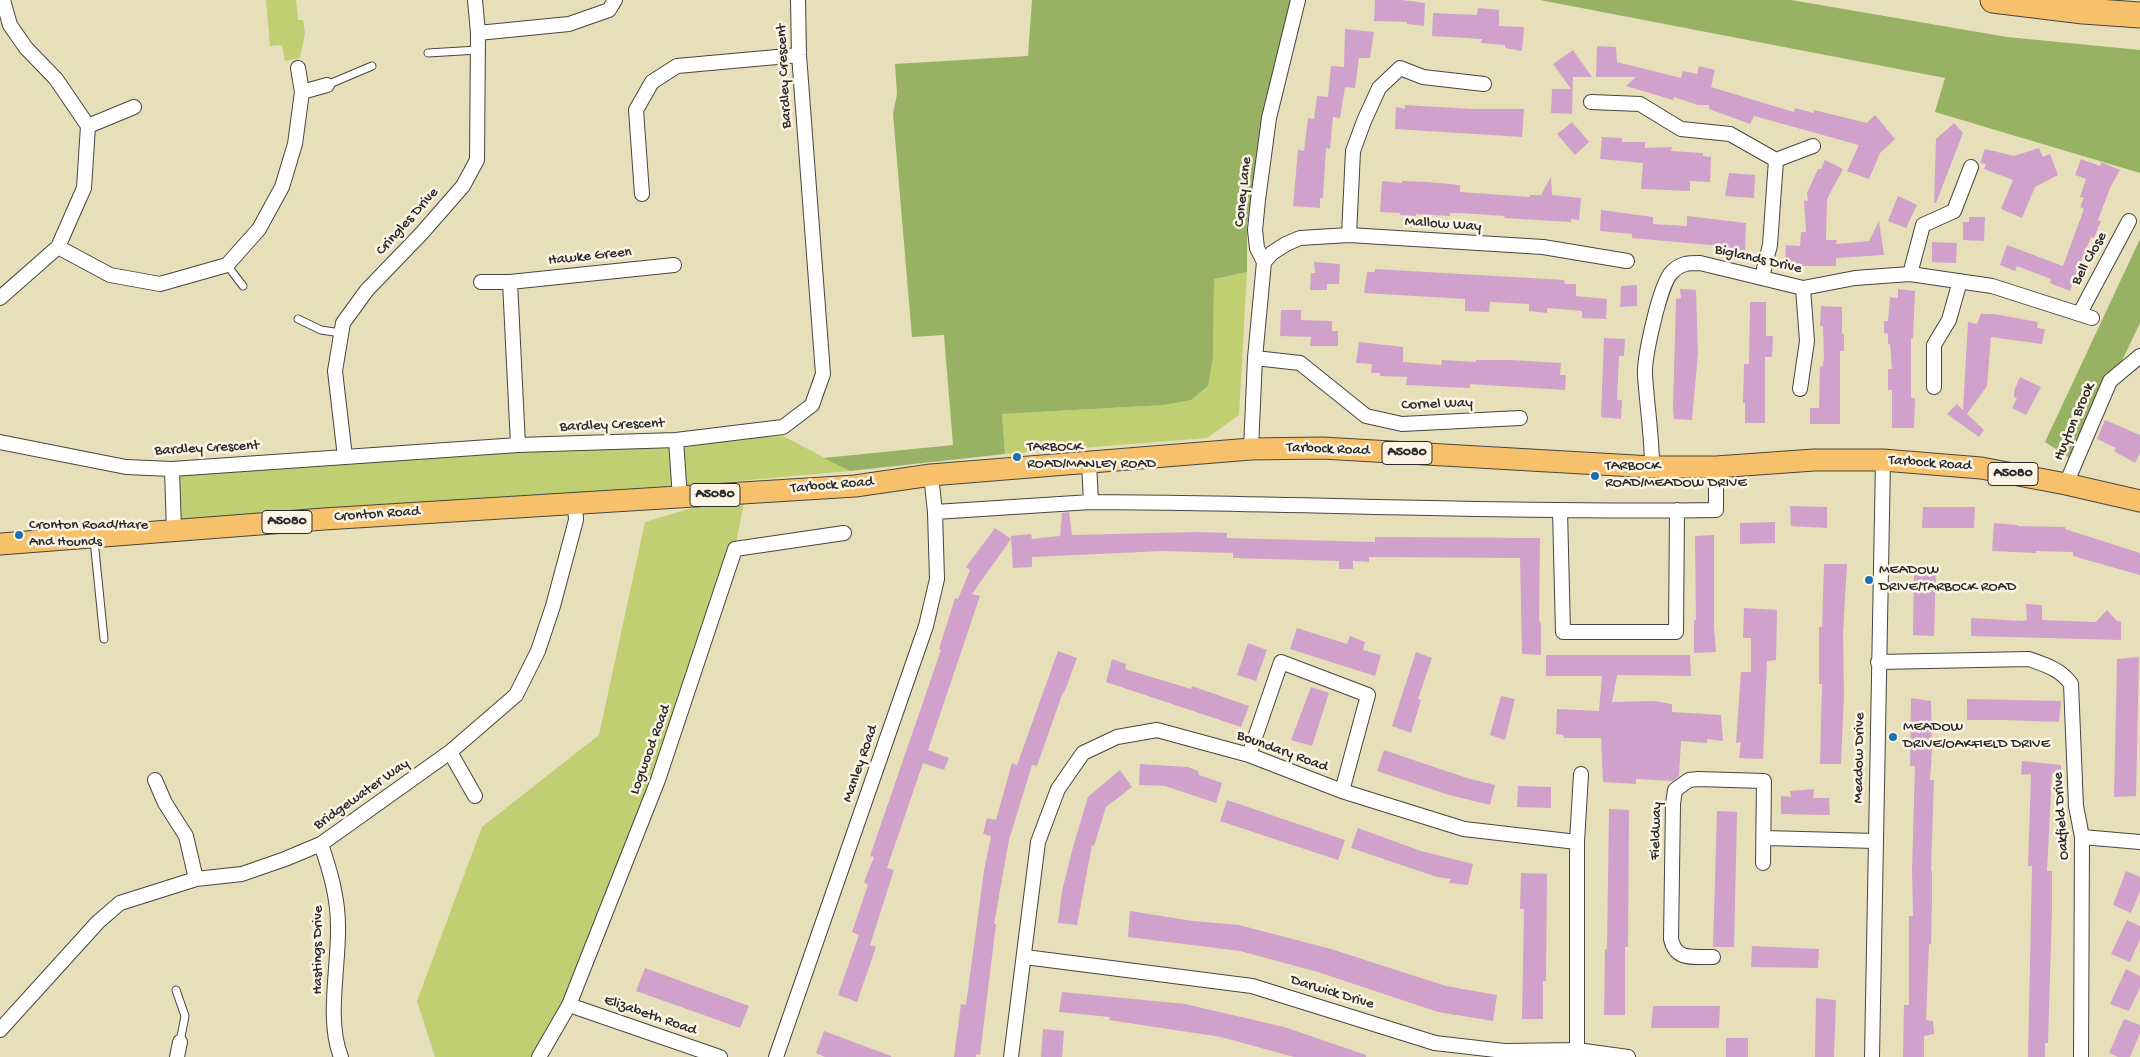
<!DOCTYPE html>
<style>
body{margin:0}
canvas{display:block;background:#e6dfba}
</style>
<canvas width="2140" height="1057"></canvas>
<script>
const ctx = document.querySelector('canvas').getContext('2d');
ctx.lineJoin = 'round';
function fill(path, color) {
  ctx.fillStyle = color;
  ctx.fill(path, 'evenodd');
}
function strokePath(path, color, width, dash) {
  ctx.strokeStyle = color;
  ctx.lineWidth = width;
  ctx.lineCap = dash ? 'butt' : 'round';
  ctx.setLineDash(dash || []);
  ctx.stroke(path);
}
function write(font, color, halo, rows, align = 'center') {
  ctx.font = font + ' "Gochi Hand",sans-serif';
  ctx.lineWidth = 5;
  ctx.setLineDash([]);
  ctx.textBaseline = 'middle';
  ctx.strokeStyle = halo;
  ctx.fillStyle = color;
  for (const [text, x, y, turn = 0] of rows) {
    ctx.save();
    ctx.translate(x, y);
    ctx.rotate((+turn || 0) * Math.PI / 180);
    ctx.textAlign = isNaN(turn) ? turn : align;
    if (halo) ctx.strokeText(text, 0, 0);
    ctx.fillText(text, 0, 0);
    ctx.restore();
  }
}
const green = new Path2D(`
 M266,0H296L298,20H303L305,33L300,58L285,61L282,45L270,46Z
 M1247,272L1239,415L1207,438L1005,454L1002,414L1164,405L1191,400L1208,386L1213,358L1214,279Z
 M783,436L850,471L174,531L172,469Z
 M746,492L735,549L569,1005L536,1057H435L417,1001L482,827L599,735L645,522Z`);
const forest = new Path2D(`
 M1032,0H1292L1264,115L1247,225V272L1214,279L1213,358L1208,386L1191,400L1164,405L1002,414L1005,454L850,471L824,458L953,445L944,335L912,337L893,114L897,94L895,64L1028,56Z
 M1540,0H1791L2007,37L2140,50V173L1935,112L1945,78Z
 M2140,239V323L2074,461L2045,442Z`);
const building = new Path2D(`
 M1375,0H1402L1425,3L1424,26L1407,24V22L1374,21Z
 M1478,8L1499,10V26L1524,27L1522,51L1505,48V45L1481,43L1482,39L1432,36L1433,13L1477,15Z
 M1345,29L1374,32L1370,58H1359L1355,88L1345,87L1340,118L1333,117L1330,149L1326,148L1323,198H1320V208L1293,206L1298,150L1304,151L1308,118L1314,119L1317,96L1328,97L1331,66L1344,67Z
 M1597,46L1616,47L1617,62L1681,78L1683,71L1697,74L1699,66L1715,70L1711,87L1794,112L1795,108L1814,113V110L1867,123L1875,115L1895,139L1880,153L1869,179L1847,171L1859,145L1754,116L1750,124L1709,109V105H1698L1674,97L1673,100L1626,86L1636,77H1596Z
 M1573,50L1592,77H1573L1572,114L1551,113L1552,89H1571L1553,64Z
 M1405,105L1473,109H1524L1522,137L1395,129L1396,107L1405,109Z
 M1572,122L1589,142L1575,155L1557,134Z
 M1954,123L1963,133L1936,203H1934L1936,139Z
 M1602,137L1622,138V142H1645V148L1672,147L1671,151L1703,153V156L1711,157L1710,182L1690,181V191L1641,189L1643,163L1600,159Z
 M2039,148L2043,157L2050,154L2058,175L2035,187L2022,218L2001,209L2013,180L1984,169L1986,164L1980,163L1985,149L2014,156Z
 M2081,159L2100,166L2101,162L2120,170L2110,188L2098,220L2101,221L2094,238L2091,237L2070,291L2050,283L2051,279L2017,266L2015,271L2000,265L2007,245L2063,266L2084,209L2080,207L2084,198L2080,197L2086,179L2075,175Z
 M1825,160L1843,169L1827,199L1826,240H1837L1836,244L1869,241L1879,221L1884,255L1836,258V266H1785L1786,245L1800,246L1801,232H1806L1804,200L1808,201L1807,193L1818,169H1821Z
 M1729,173L1755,175L1754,198L1725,196Z
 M1551,177L1552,195L1581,198L1579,220L1571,219V222L1504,218L1505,216L1459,213H1450V216L1416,214V216L1400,215V213L1380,212L1382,181L1402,183V181L1427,182L1460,185V192L1530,197V195H1541Z
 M1898,196L1917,205L1906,228L1888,221Z
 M1601,210L1653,217V224L1687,226V216L1746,223L1745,251L1726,252V249H1721V246L1632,238V234L1600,231Z
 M1969,217H1985L1984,241L1963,240V222H1969Z
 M1932,242L1957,243L1956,263L1932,262Z
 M1314,262L1340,264L1339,284H1327V290H1310L1311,273H1315Z
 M1375,269L1564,280L1565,284H1576V296L1607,299L1606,319L1582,318V311L1547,308V313L1529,311V304L1490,302L1489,312L1465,311V299L1364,293L1367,272H1375Z
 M1637,285V306L1620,307L1621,286Z
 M1680,289L1696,290L1698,354L1692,420L1674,419L1673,409L1676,299L1681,298Z
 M1898,289L1915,291L1913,338H1911V398H1915L1914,428H1892V390H1888V369H1892L1890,344H1888V334L1884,333V321H1888L1890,297L1898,298Z
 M1750,302H1766V336H1773L1772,357H1765V423H1745V403H1743L1744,364H1749Z
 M1821,306L1842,307V334H1844V351H1840V424H1810V408H1819L1820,366L1822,367L1824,359L1823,326H1820Z
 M1281,310H1301V320L1332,321V331H1338V346H1310L1311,337L1280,336Z
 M1981,314H1994L2038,322L2037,328L2045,329L2042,344L1991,337L1987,386L1967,414L1984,430L1979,437L1947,414L1957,404L1963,410L1968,322L1977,324Z
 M1604,338L1625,339L1624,356H1619L1617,400H1622L1621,419L1601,417Z
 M1359,342L1403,347V362L1441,365L1442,360L1476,362V360H1510L1561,363L1560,375H1566L1565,390L1470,384V388L1406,385L1407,377L1380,376V373H1371L1372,364L1356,363Z
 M2020,377L2041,387L2026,415L2012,408L2017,398L2014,397V391Z
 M2105,420L2140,435V453L2135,463L2114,451L2116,448L2097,439Z
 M1790,506L1827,507V528L1791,526Z
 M1923,507H1975L1974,528H1922Z
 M1069,512L1072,535L1198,532L1227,533V538L1375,542V537L1540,538L1539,621L1541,622V655L1522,654L1520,558L1369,557V562L1353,561V569H1339V561L1233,558V553L1163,551L1032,557V567L1013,568L1011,536L1031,534L1032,539L1060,536L1062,513Z
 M1775,522V543L1740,544V523Z
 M1994,523L2018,525L2017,526L2065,527V529L2140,553V575L2073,556V552L2036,551V553L1992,551Z
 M995,528L1011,539L972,594L980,596L928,750L949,758L944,770L923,763L887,868L894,870L870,945L876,947L857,1002L838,995L859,935L852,932L868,885L864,882L874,857L870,856L941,650L939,649L955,598L958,599L970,570L966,567Z
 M1714,535V626L1716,652L1694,653V620H1696L1695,536Z
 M1824,564H1847L1843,633L1844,694L1841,764H1820L1822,684H1819V627H1822Z
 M1914,567L1936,568L1934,636L1913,635Z
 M2026,604L2042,605V620L2096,622L2107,610L2117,621L2121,622V640L1971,636V618L2023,621L2027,620Z
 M1744,608L1777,610L1776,660L1767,661L1763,759L1739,758L1741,742L1736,743L1741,672H1751V638H1743Z
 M1297,628L1347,644L1350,636L1365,642L1363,650L1381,655L1375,676L1290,649Z
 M1248,643L1267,650L1256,681L1237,675Z
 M1058,651L1077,658L1064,693L1063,692L1037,766L1032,765L1009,840L994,924H996L980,1055L976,1054V1057H954L961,1004L966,1005L984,871L991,836L983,834L987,818L996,820L1012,763L1017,765Z
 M1416,652L1432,658L1418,699L1421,700L1411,733L1392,726Z
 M1546,655H1690L1691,676L1617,675L1612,702L1654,701L1672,704V712L1721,715L1723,741L1707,739V743L1681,741L1679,776L1673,781L1636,779V784L1603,782L1601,738H1564L1563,735L1556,734L1557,709L1599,711L1602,676H1546Z
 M2139,657L2136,796L2114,797L2117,659Z
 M1112,659L1126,664L1125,669L1191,689L1192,686L1249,706L1241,727L1106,682Z
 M1311,687L1329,693L1312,746L1291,740Z
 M1501,696L1515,699L1505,740L1490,735Z
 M1911,698L1931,701L1932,751L1930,780H1934L1931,871H1932V900L1931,944H1929L1926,1020L1933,1021L1934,1034L1924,1036V1057H1903L1904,1005H1909V916H1913L1912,870L1915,766H1910Z
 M1967,699L2061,701L2059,722L2004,720H1967Z
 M1384,750L1467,778L1495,785L1490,805L1449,795L1377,771Z
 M2022,761L2061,765V773H2052L2047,871H2052V909L2048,1043H2045V1057H2028L2032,866H2028L2031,774L2021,775Z
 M1140,764L1188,767L1198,771L1199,775L1222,783L1216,803L1165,786L1139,785Z
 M1120,770L1132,787L1106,807L1094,846L1092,845L1077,925L1058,923L1062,891L1073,847L1088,797Z
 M1518,786L1551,787V808L1517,807Z
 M1814,789L1813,798H1829L1830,815L1781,814V796L1791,797L1790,791Z
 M1227,800L1345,840L1338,860L1220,821Z
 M1609,809L1629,810L1628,947H1625V1015H1604L1605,949H1607Z
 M1717,811L1737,812L1734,947H1713Z
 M1358,828L1421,851L1473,864L1468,885L1449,883L1451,879L1437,877L1351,848Z
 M2126,871L2140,877V891L2131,913L2113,905Z
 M1521,873L1547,874L1546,981H1543V1019H1522L1524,909H1520Z
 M1130,911L1193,921L1239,925L1331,949L1446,986L1497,995L1493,1021L1438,1012L1318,972L1240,951L1128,937Z
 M2127,920L2140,926V939L2130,962L2111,954Z
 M1752,946L1819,949L1818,968L1751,967Z
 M645,968L749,1006L740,1028L636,991Z
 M2126,969L2140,976V987L2129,1011L2110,1004Z
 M1062,992L1185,1004L1284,1027L1366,1055V1057H1294L1221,1037L1109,1020L1110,1017L1059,1012Z
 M1816,998L1836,1000L1834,1057H1815Z
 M1653,1006H1720L1719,1028H1651Z
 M2124,1019L2140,1025V1033L2130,1057H2118L2109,1053Z
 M1043,1029L1064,1031L1062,1057H1041Z
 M824,1031L891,1056V1057H825L816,1053Z
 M1726,1038H1748V1057H1726Z`);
const service = new Path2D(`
 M428,53L478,50
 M327,85L372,66
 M227,265L243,286
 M298,319L321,330L341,333
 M94,540L104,639
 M176,990L185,1016L180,1042`);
const minor = new Path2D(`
 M478,33L569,24L609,10L615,0
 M302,92L327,85
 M1591,102L1640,104L1681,129L1730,134L1776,160L1770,245L1762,277
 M88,126L134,107
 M1776,160L1813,146
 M642,194L636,110L652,82L677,66L799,55
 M1349,235L1353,151L1364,121L1379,88L1400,68L1423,77L1484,84
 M58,247L110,275L160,284L227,265L259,229L282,187L295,144L302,92L298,68
 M1264,262L1272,253L1286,244L1300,238L1349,235L1543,247L1627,261
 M1910,274L1923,225L1954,211L1971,167
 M481,282H510L674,265
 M510,282L518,445
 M0,298L58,247L84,188L88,126L56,79L26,48L10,25L3,0
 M2080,313L2129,221
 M1255,358L1300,363L1366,416L1402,424L1520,418
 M1934,387V345L1949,320L1960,281
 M1800,389L1807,341L1803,288
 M676,440L680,498
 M0,442L126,467L172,469L518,445L676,440L783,427L812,405L823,374L799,55L798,0
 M1251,449L1255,358L1264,262L1257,248L1255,230L1258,200L1269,118L1298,0
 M345,457L335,371L343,323L367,290L421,234L463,186L477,160L478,33L475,0
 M1089,463L1091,502C1299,503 1507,513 1716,510V467
 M1652,467C1652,436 1647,406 1645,375C1644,358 1660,283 1672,272C1681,263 1688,263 1700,263L1803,288L1855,278L1910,274L1992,286L2092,318
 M172,469L174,531
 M2066,484L2110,381L2140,356
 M1560,510L1563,632H1676L1677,510
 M935,512L1091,502
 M1878,662L2029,659C2046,665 2060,669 2071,684L2076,806L2082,837L2081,1057
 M450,752L475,796
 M1249,755L1281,662L1368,695L1342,791
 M155,780L165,803L186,836L196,879
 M2082,837L2140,842
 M1765,838L1875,841
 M321,844C330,871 338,897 338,926C339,967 326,1020 341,1057
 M1025,957L1252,986L1435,1043L1504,1051L1577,1050L1628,1057
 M1713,957C1694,956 1676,962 1671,939L1673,804L1675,790L1689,780L1698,779L1764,781L1763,863
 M569,1005L720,1057
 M0,1030L98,922L120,903L196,879L242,874L285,859L321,844L450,752L516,695L538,651L553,606L576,520L575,503
 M1577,1050V842L1581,774
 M177,1057L180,1042
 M539,1057L569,1005L658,780L735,549L844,533
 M776,1057L926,626L937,579L935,512L931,475
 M1011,1057L1038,842L1058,789L1083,753L1117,737L1157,730L1249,755L1342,791L1464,829L1577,842
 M1872,1057L1883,460`);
const primary = new Path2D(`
 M0,544L324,519L855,486L931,475L1251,449L1322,448L1652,467H1716L1814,460H1883L1981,468L2066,484L2140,501`);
const motorway = new Path2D(`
 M1993,0L2083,11L2140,15`);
const markers = [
 [1017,457,5,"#1f6fb2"],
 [1595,476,5,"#1f6fb2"],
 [19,535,5,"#1f6fb2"],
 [1869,580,5,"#1f6fb2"],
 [1893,737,5,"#1f6fb2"]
];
const shields = [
 [1407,453,50],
 [2013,474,50],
 [715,495,50],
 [287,522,50]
];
const shieldNames = [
 ["A5080",1407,453],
 ["A5080",2013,474],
 ["A5080",715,495],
 ["A5080",287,522]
];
const streetNames = [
 ["Bardley Crescent",785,76,-93],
 ["Coney Lane",1244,192,-84],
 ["Cringles Drive",408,222,-48],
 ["Mallow Way",1443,225,4],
 ["Hawke Green",590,257,-6],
 ["Bell Close",2090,259,-61],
 ["Biglands Drive",1758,260,13],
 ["Cornel Way",1437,405,-2],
 ["Huyton Brook",2075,422,-67],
 ["Bardley Crescent",612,426,-2],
 ["Bardley Crescent",207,449,-3],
 ["Tarbock Road",1328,450,2],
 ["Tarbock Road",1930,464,4],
 ["Tarbock Road",832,486,-5],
 ["Cronton Road",377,515,-4],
 ["Logwood Road",651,750,-70],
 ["Boundary Road",1282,752,20],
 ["Meadow Drive",1860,758,-89],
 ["Manley Road",861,764,-71],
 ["Bridgewater Way",362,795,-35],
 ["Oakfield Drive",2062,816,-94],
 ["Fieldway",1657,831,-88],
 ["Hastings Drive",319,950,-90],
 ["Darwick Drive",1332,993,17],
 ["Elizabeth Road",650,1016,19]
];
const poiNames = [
 ["TARBOCK",1027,448],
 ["ROAD/MANLEY ROAD",1027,465],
 ["TARBOCK",1605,467],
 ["ROAD/MEADOW DRIVE",1605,484],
 ["Cronton Road/Hare",29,526],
 ["And Hounds",29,543],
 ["MEADOW",1879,571],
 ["DRIVE/TARBOCK ROAD",1879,588],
 ["MEADOW",1903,728],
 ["DRIVE/OAKFIELD DRIVE",1903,745]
];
fill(green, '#bfcf71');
fill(forest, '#97b263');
fill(building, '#d0a2cb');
strokePath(service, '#474640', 9);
strokePath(minor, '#474640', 16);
strokePath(primary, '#474640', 23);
strokePath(motorway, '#474640', 27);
strokePath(service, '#fff', 7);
strokePath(minor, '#fff', 14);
strokePath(primary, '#f7c06b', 21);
strokePath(motorway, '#f7c06b', 25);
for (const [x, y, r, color] of markers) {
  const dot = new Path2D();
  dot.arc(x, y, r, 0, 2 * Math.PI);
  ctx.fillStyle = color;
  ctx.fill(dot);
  strokePath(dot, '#fcf5e5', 2);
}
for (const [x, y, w] of shields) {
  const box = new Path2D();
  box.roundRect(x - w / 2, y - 11.5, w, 23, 4);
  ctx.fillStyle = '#fcf5e5';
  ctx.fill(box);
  strokePath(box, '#2b2b2b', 1);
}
write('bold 14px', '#2b2b2b', null, shieldNames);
write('15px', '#2b2b2b', '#fcf5e5', streetNames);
write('15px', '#2b2b2b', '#fcf5e5', poiNames, 'left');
</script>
